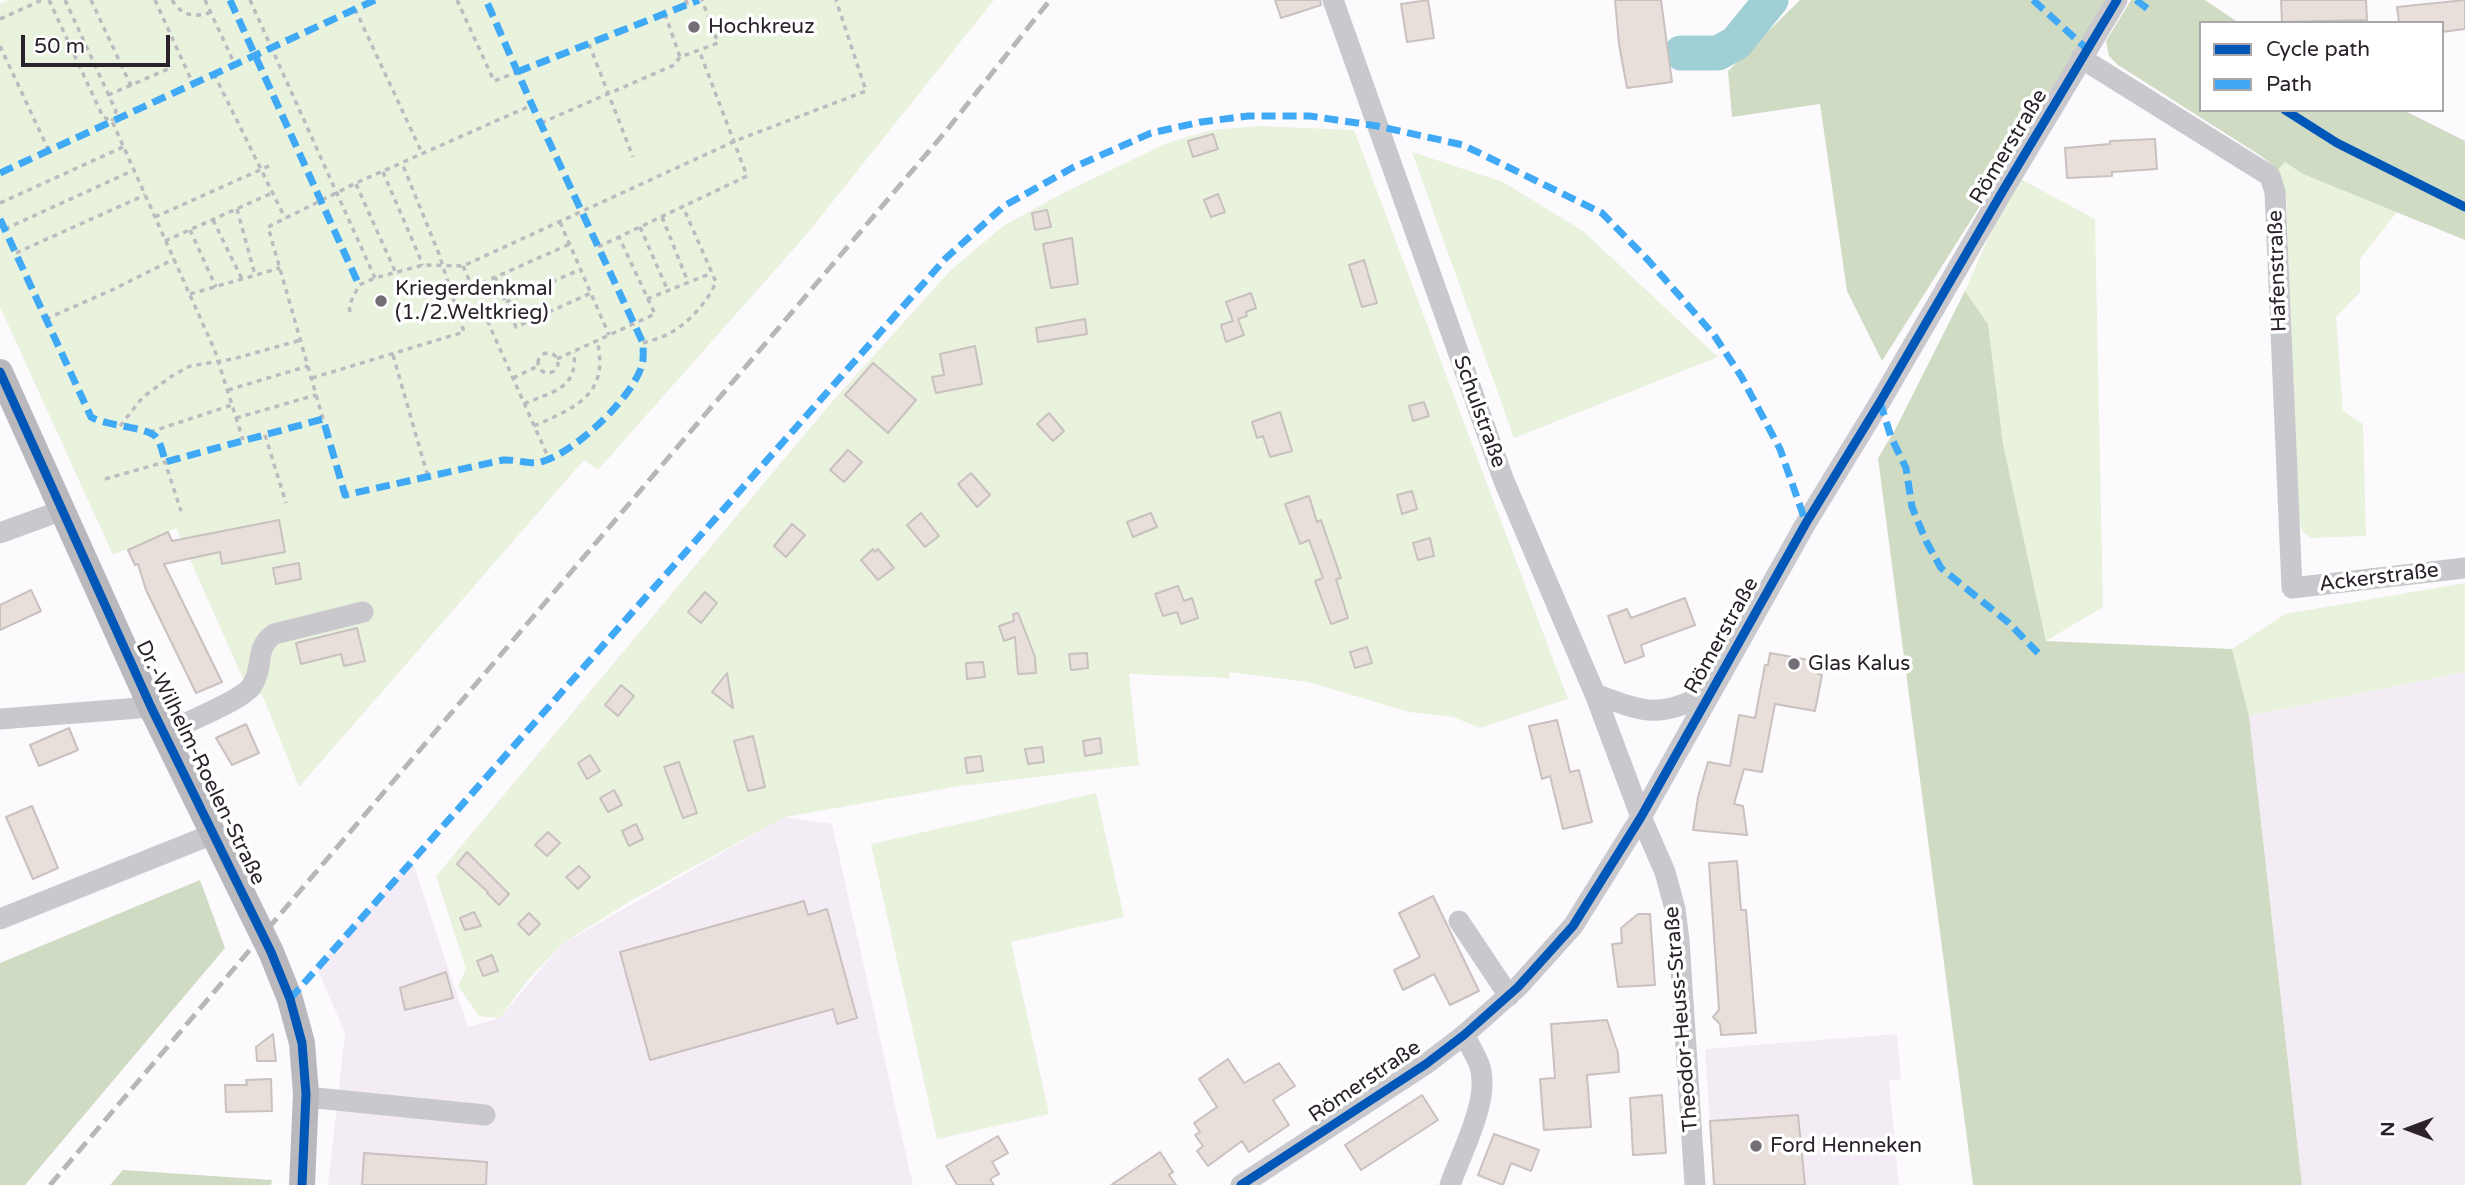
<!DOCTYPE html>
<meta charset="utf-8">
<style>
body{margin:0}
#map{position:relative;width:2465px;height:1185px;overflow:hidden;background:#fdfafe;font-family:"Varela Round",sans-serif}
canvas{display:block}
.legend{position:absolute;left:2199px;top:21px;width:245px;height:91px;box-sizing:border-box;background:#fff;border:2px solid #aaa7ab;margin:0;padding:9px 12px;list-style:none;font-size:21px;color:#2b222c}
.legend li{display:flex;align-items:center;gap:14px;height:35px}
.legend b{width:35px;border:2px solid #aaa7ab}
.north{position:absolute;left:2374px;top:1094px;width:70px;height:70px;-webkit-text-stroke:5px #fff;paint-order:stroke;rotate:270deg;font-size:19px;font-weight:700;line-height:28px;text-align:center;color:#2b222c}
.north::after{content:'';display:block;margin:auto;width:24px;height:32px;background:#2b222c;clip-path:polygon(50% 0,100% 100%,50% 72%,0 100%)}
.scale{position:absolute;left:21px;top:35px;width:149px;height:32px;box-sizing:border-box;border:4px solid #2b222c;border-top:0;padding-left:9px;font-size:21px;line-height:24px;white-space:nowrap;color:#2b222c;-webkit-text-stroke:5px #fff;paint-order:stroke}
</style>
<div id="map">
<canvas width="2465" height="1185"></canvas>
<ul class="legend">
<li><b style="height:9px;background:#0057b8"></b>Cycle path</li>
<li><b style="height:9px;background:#3fa9f5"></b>Path</li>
</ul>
<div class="north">N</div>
<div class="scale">50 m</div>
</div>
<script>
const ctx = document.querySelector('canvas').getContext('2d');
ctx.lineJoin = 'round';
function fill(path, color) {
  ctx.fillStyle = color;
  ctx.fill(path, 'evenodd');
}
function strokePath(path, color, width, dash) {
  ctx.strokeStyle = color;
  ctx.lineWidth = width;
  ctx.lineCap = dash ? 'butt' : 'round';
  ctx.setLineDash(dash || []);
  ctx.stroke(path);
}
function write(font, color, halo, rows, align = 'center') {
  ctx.font = font + ' "Varela Round",sans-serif';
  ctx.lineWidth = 7;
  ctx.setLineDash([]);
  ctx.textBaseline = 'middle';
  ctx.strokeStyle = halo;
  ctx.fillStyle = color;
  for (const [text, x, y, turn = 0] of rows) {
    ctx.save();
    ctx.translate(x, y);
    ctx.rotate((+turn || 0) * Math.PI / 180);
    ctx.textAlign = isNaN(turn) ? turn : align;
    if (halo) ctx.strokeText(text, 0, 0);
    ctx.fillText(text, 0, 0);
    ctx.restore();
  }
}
const built = new Path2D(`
 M2465,672V1185H2302L2249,716Z
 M785,817L832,824L913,1185H328L345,1033L317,968L412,860L468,1027L500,1018L562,944Z
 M1897,1034L1901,1079L1889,1081L1899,1185H1714L1705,1049Z`);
const green = new Path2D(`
 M8,0H994L806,235L598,470L584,460L299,787L262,694L252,699L176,528L113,555L0,307V4Z
 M1260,126L1354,130L1568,699L1480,728L1453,717L1409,712L1308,682L1229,672L1230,678L1129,674L1139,765L960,786L785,817L627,903L562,944L526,982L500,1018L479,1016L458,986L466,969L436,876L830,404L950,271L1003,226L1065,192L1167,143L1212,130Z
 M1412,152L1503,182L1583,231L1718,357L1514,438Z
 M2285,162L2303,174L2397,212L2360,259V292L2336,317L2343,411L2363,424L2366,536L2311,538L2303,532L2299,522L2286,196L2278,170Z
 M2015,176L2095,219L2103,607L2046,641L2003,444L1988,324L1965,291Z
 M2465,583V672L2249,716L2232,649L2285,614Z
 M1096,793L1124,917L1011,942L1049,1114L937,1139L871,844Z`);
const forest = new Path2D(`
 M1800,0H2110L1882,361L1847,291L1820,104L1732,117L1728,71Z
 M2131,0H2205L2239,23H2201V110H2403L2465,141V240L2303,174L2285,162L2278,170L2261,156L2118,65L2109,56L2106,41Z
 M1965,291L1988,324L2003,444L2046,641L2232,649L2249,716L2302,1185H1973L1878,458L1896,428Z
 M200,880L225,948L25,1185H0V963Z
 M123,1170L272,1180L271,1185H110Z`);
const river = new Path2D(`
 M1681,53H1718L1736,43L1771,0`);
const building = new Path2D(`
 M1275,0H1320L1321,5L1281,18Z
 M1428,0L1434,38L1407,42L1401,4Z
 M1615,0H1661L1672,82L1627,88L1619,44Z
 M2281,0H2366L2367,20L2282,22Z
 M2465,0V29L2442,32V23H2399L2397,7Z
 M1213,134L1218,149L1193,157L1188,141Z
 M2155,139L2157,169L2112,172V176L2067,178L2065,148L2110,144V141Z
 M1218,194L1225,212L1211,217L1204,200Z
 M1047,210L1051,227L1035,230L1032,213Z
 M1072,238L1078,284L1051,288L1043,244Z
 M1364,260L1377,303L1362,307L1349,265Z
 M1251,293L1256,308L1246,312L1247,316L1238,319L1244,335L1226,342L1221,325L1233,321L1226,302Z
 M1085,319L1087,334L1038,342L1036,328Z
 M975,346L982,384L936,393L932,377L944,375L940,354Z
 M873,363L916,400L888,433L845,395Z
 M1424,402L1429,416L1413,421L1409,406Z
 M1280,412L1292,451L1270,457L1263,436L1257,438L1252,422Z
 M1049,413L1064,431L1053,441L1037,424Z
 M848,450L862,462L844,482L830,470Z
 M971,473L990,495L977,507L958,484Z
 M1412,491L1417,509L1402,514L1397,495Z
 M1309,496L1317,522L1321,520L1341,578L1336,579L1348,618L1331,624L1315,581L1323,578L1309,540L1300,544L1285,504Z
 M921,513L939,536L925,547L907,525Z
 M1151,513L1157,527L1133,537L1127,522Z
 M279,520L285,552L222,564L220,552L164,564L222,682L196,693L146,590L138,564L135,565L128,550L168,532L172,541Z
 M792,524L805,535L786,557L774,546Z
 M1430,538L1434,556L1418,560L1413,543Z
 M873,549L875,552L878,549L894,568L878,580L861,560Z
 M299,563L301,579L276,584L273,568Z
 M1178,586L1184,601L1192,598L1198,618L1181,624L1177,612L1163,616L1155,594Z
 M31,590L41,611L0,630V605Z
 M705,592L717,603L701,623L688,612Z
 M1685,598L1695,625L1641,645L1644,656L1625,663L1608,616L1627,609L1631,618Z
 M1018,613L1035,657L1036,673L1018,674L1015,637L1004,641L999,626L1014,621L1013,614Z
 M357,628L365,661L344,666L341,654L301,664L296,643Z
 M1367,647L1372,663L1355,668L1350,652Z
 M1087,653L1088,668L1071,670L1069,654Z
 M1770,653L1820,662L1818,674L1822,675L1815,711L1775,704L1762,772L1744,769L1734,804L1743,806L1747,835L1693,830L1698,797L1708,762L1730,766L1739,715L1755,718L1765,665H1768Z
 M983,662L985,677L967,679L966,663Z
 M727,673L733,708L712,692Z
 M621,685L634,696L618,716L605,705Z
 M1557,720L1570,772L1579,770L1592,822L1563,829L1550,776L1542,779L1529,726Z
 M246,724L259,753L232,765L216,738Z
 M69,728L78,750L39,766L30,745Z
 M753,736L765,787L748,791L734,741Z
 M1100,738L1102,753L1085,756L1083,741Z
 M1042,747L1044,762L1028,764L1025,749Z
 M590,755L600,771L587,779L578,763Z
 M981,756L983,771L967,773L965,758Z
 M679,762L697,813L683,818L664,767Z
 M614,790L622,805L608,812L600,798Z
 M32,806L58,868L33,879L6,817Z
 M636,824L643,839L629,846L622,831Z
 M548,832L560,843L547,856L535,845Z
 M467,852L509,894L499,905L487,893L488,892L457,864Z
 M1737,861L1741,910H1746L1756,1033L1721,1035L1720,1024L1713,1017L1719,1010L1709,863Z
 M579,866L590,877L578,889L566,877Z
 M1433,896L1479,991L1450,1005L1434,974L1403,990L1394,970L1420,957L1399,913Z
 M804,901L808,915L827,909L857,1018L837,1024L833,1009L650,1060L620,952Z
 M474,912L481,926L465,930L460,918Z
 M529,913L540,924L529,935L518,924Z
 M1638,914H1650L1655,985L1618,987L1612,944L1622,943L1621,928Z
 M492,955L498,971L483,976L477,961Z
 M446,972L453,998L405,1010L400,988Z
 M1607,1020L1618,1053L1619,1072L1587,1075L1591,1127L1544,1130L1540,1079L1555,1078L1551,1024Z
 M273,1034L276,1061H257L256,1047Z
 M1228,1059L1244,1083L1279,1063L1295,1086L1273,1100L1289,1125L1249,1152L1242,1141L1208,1166L1197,1151L1203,1146L1195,1135L1200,1132L1194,1123L1217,1107L1199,1079Z
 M271,1079L272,1111L226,1112L225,1085H247L246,1080Z
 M1422,1095L1438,1120L1361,1170L1345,1145Z
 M1662,1095L1666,1153L1633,1155L1630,1098Z
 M1798,1115L1805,1185H1714L1710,1121Z
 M1494,1134L1539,1150L1531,1171L1511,1163L1503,1185L1478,1175Z
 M998,1136L1008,1153L992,1162L999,1174L990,1179L994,1185H957L946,1166Z
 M1160,1152L1173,1172L1169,1175L1176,1185H1111Z
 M364,1153L487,1162L486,1185H362Z`);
const path = new Path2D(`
 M49,0L103,117L112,121L215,351L243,440
 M65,0L116,111L112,121
 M91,0L131,86
 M155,0L193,84
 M172,0C181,15 193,18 209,13
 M205,0L235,65
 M250,0L375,278
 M457,0L494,81L517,72
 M686,0L687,5
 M355,9L422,153
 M665,14L680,57
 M0,19L42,0
 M589,44L633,157
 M0,46L49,151
 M214,74L285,218
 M108,95L168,69
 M541,123L674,65L680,57L718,43L702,0
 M383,172L423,265
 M356,184L395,271
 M0,203L123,147
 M237,209L255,275
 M155,217L271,165
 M662,217L688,282
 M213,220L242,279
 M560,222L609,335
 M640,227L668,291
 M5,229L134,170
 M190,230L216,287
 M165,241L272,193
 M598,247L747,176L699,50
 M16,253L145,195
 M463,266L549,459
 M495,277L516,327L591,293
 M473,287L570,244
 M190,294L280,268
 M647,299L712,273
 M506,302L581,269
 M350,312L349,306L359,285L375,278L423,265L463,266L735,141L866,91L836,0
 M46,319L114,289L174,259
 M643,343C652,340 662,338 670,333C689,323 708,301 716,282L683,207
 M538 363a10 10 0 1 1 20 0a10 10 0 1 1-20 0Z
 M393,355L428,477
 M557,359L655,314L619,237
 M312,378L464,332L439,254L402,163
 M513,378L538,366
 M228,390L308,366
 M524,404C553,391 578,389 574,352
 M236,418L316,395
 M323,419L268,227L356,183L532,105
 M120,426L143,397L172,376L190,366L233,359L301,340
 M534,426C576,407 610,395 597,340
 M150,432L232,405
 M265,435L286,503
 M105,479L165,462L181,511`);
const minor = new Path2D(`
 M1333,0L1504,481L1595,694L1641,817L1665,872L1675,909L1679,940L1695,1185
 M2081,58L2270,176L2275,192L2292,588L2465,568
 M0,533L63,510
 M1595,694C1649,714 1658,718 1711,692
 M0,719L151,707
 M164,733C183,724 240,701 251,687C265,668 253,649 274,634L363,612
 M0,919L213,834
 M1459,921L1509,996
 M306,1097L485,1115
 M1241,1185L1426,1064L1464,1035L1518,987L1573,926L1641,817L1806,523L1880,402L2001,194L2117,0
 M1450,1185C1461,1153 1492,1097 1479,1064C1475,1054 1469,1044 1464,1035`);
const major = new Path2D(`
 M0,372L151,707L271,952L290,999L302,1043L306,1094L302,1185`);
const rail = new Path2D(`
 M50,1185L946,131L1050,0`);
const quiet = new Path2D(`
 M230,0L359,285
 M2033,0L2087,49
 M2136,0L2148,9
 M517,72L699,0
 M0,173L375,0
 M0,219L91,417C106,426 146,427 155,436C161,443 163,453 165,462L323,419L345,495L503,460C515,459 531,465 541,462C574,453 632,399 642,365C644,359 643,350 643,343L532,105L486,0
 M1880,402L1891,437L1906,468L1912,507L1926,541L1941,568L2009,623L2038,653
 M290,999L946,258L1004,206L1072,168L1151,133L1201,122L1248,116H1310L1377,126L1463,145L1602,213L1648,260L1714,335L1741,376L1780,449L1806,523`);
const cycleway = new Path2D(`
 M2285,110L2337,143L2465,207
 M0,372L151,707L271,952L290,999L302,1043L306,1094L302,1185
 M1241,1185L1426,1064L1464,1035L1518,987L1573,926L1641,817L1806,523L1880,402L2001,194L2117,0`);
const markers = [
 [694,27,7,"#746e76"],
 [381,301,7,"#746e76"],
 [1794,664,7,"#746e76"],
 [1756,1146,7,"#746e76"]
];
const poiNames = [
 ["Hochkreuz",708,27],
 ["Kriegerdenkmal",395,289],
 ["(1./2.Weltkrieg)",395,313],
 ["Glas Kalus",1808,664],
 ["Ford Henneken",1770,1146]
];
const streetNames = [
 ["Römerstraße",2009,147,-59],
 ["Hafenstraße",2278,271,-92],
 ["Schulstraße",1479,412,70],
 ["Ackerstraße",2379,578,-7],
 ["Römerstraße",1722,636,-61],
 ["Dr.-Wilhelm-Roelen-Straße",200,763,64],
 ["Theodor-Heuss-Straße",1682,1019,-95],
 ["Römerstraße",1365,1082,-34]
];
fill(built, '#f4ecf5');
fill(green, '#e8f2dd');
fill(forest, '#cfdbc3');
strokePath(river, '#a0cfd5', 35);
fill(building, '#e9dfda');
strokePath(building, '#c8c1bf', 2);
strokePath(path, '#bcbbbf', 3.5, [5, 5]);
strokePath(minor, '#c9c9cd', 21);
strokePath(major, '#b9b8bd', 26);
strokePath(rail, '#b9b6ba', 5, [14, 7]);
strokePath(quiet, '#3fa9f5', 7, [14, 7]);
strokePath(cycleway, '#0057b8', 9);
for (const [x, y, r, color] of markers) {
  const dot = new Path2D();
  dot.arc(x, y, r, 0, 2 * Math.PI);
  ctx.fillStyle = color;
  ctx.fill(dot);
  strokePath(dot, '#fff', 2.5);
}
write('21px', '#2b222c', '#fff', poiNames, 'left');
write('21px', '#2b222c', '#fff', streetNames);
</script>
